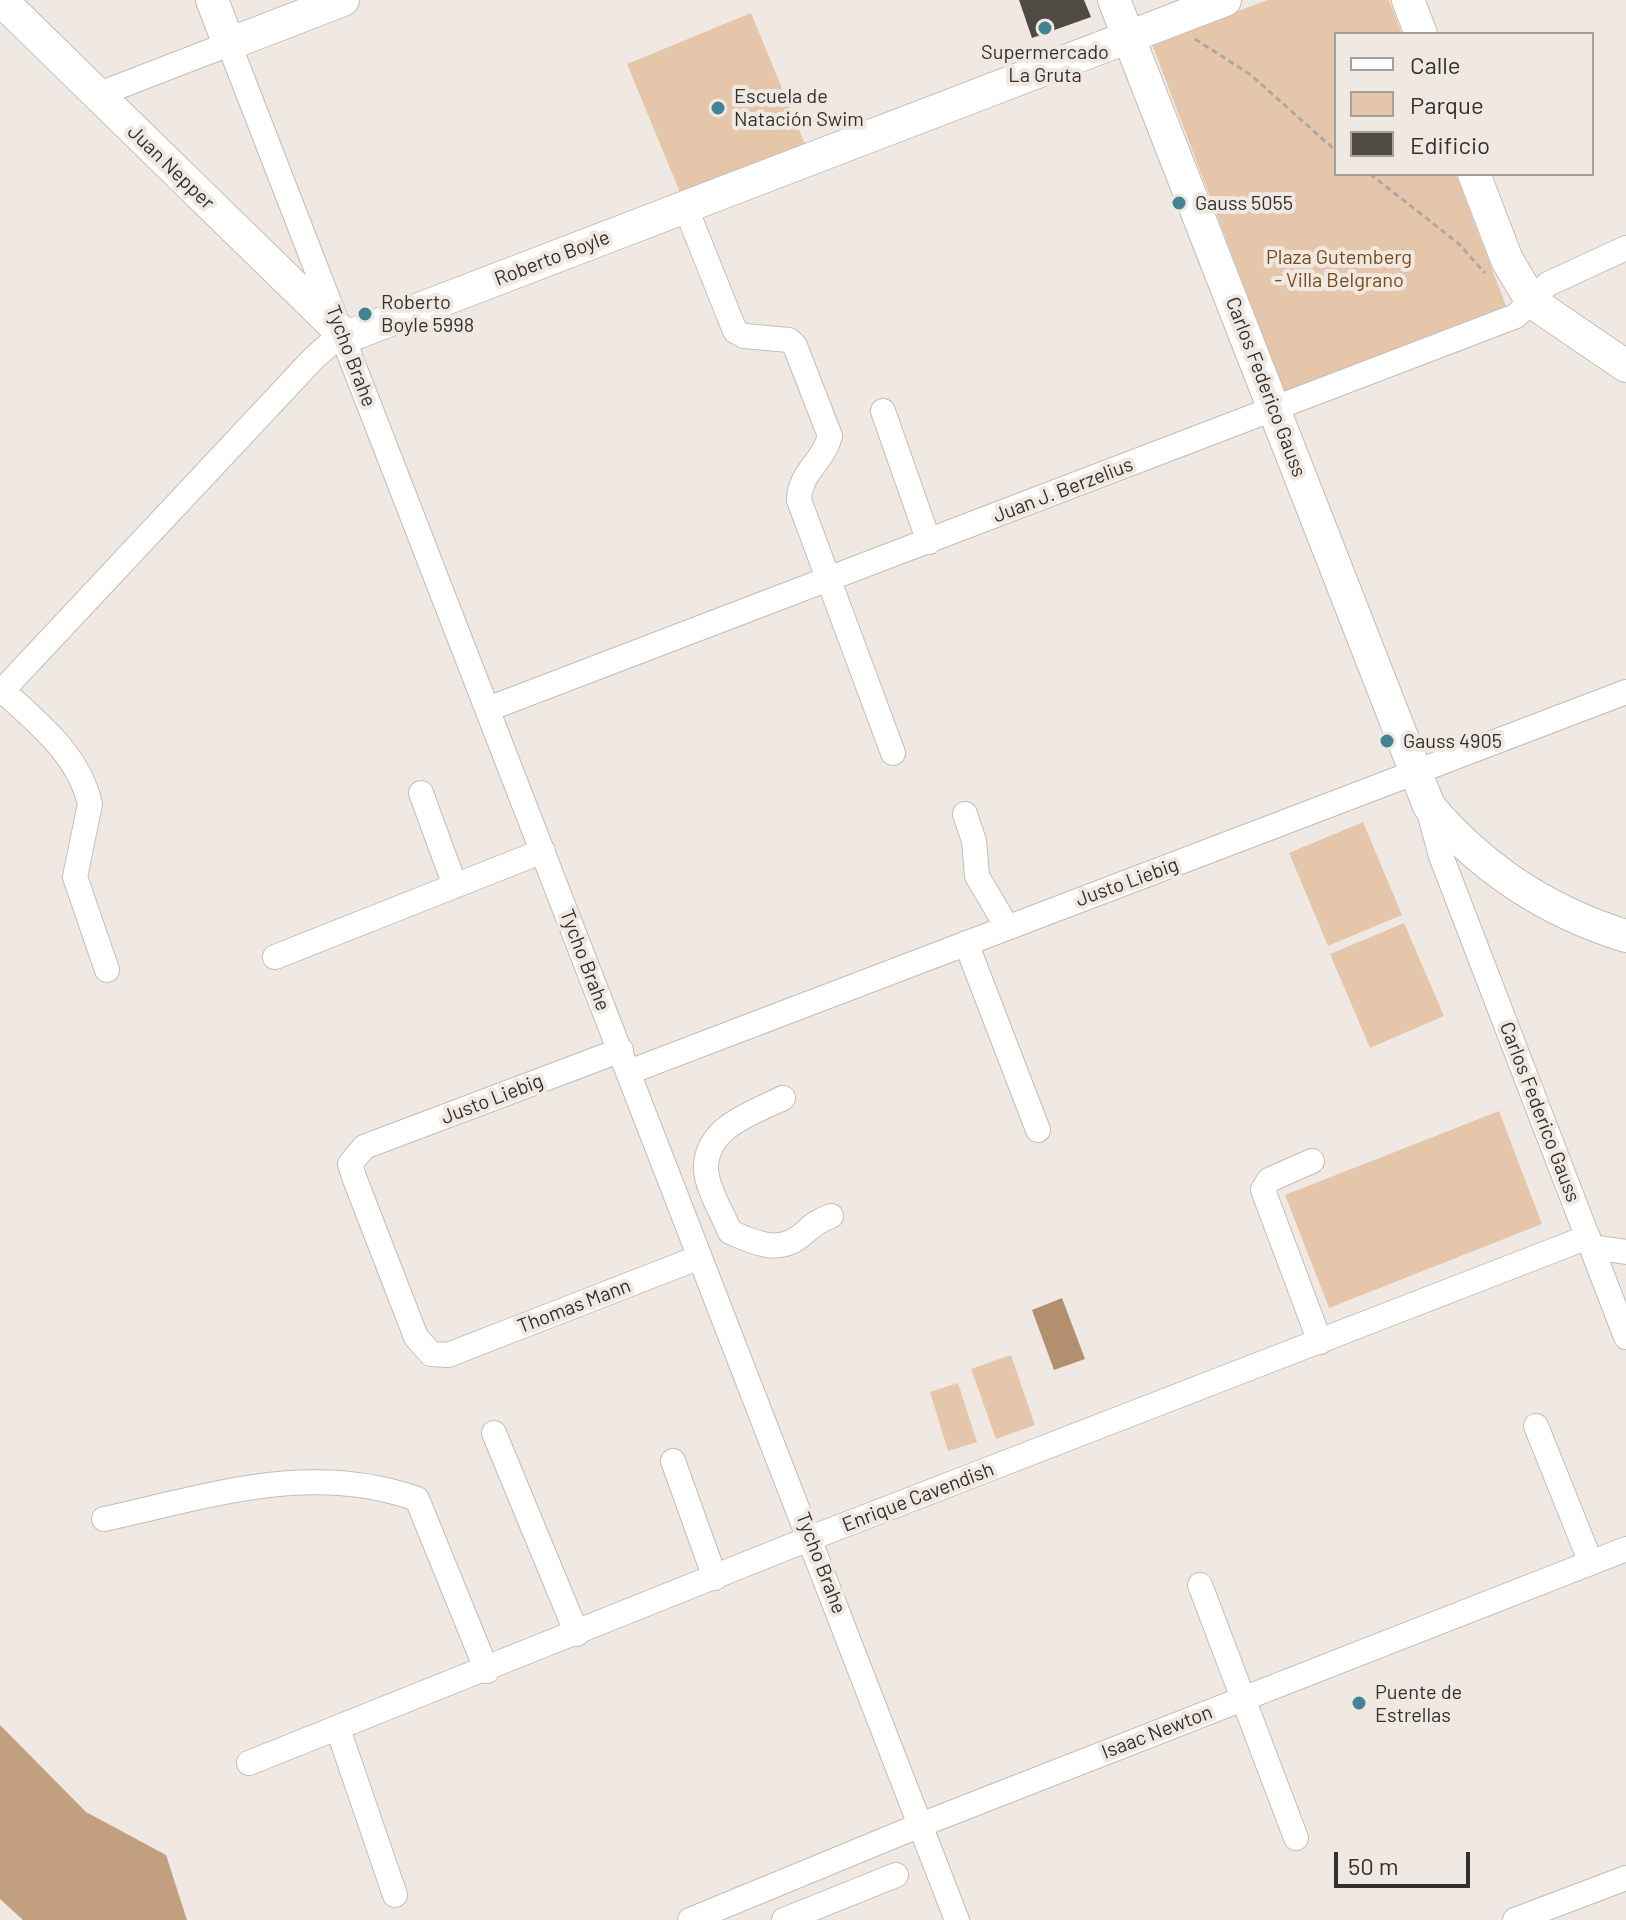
<!DOCTYPE html>
<meta charset="utf-8">
<style>
body{margin:0}
#map{position:relative;width:1626px;height:1920px;overflow:hidden;background:#f0e9e3;font-family:Barlow,sans-serif}
canvas{display:block}
.legend{position:absolute;left:1334px;top:32px;width:260px;height:144px;box-sizing:border-box;background:#f0e9e3;border:2px solid #a49f9b;margin:0;padding:10px 14px;list-style:none;font-size:24px;color:#33302e}
.legend li{display:flex;align-items:center;gap:16px;height:40px}
.legend b{width:40px;border:2px solid #a49f9b}
.scale{position:absolute;left:1334px;top:1852px;width:136px;height:36px;box-sizing:border-box;border:4px solid #33302e;border-top:0;padding-left:10px;font-size:24px;line-height:28px;white-space:nowrap;color:#33302e;-webkit-text-stroke:6px #f0e9e3;paint-order:stroke}
</style>
<div id="map">
<canvas width="1626" height="1920"></canvas>
<ul class="legend">
<li><b style="height:10px;background:#fff"></b>Calle</li>
<li><b style="height:22px;background:#e5c6aa"></b>Parque</li>
<li><b style="height:22px;background:#504a45"></b>Edificio</li>
</ul>
<div class="scale">50 m</div>
</div>
<script>
const ctx = document.querySelector('canvas').getContext('2d');
ctx.lineJoin = 'round';
function fill(path, color) {
  ctx.fillStyle = color;
  ctx.fill(path, 'evenodd');
}
function strokePath(path, color, width, dash) {
  ctx.strokeStyle = color;
  ctx.lineWidth = width;
  ctx.lineCap = dash ? 'butt' : 'round';
  ctx.setLineDash(dash || []);
  ctx.stroke(path);
}
function write(font, color, halo, rows, align = 'center') {
  ctx.font = font + ' Barlow,sans-serif';
  ctx.lineWidth = 8;
  ctx.setLineDash([]);
  ctx.textBaseline = 'middle';
  ctx.strokeStyle = halo;
  ctx.fillStyle = color;
  for (const [text, x, y, turn = 0] of rows) {
    ctx.save();
    ctx.translate(x, y);
    ctx.rotate((+turn || 0) * Math.PI / 180);
    ctx.textAlign = isNaN(turn) ? turn : align;
    if (halo) ctx.strokeText(text, 0, 0);
    ctx.fillText(text, 0, 0);
    ctx.restore();
  }
}
const green = new Path2D(`
 M1267,0H1389L1402,34H1336V174H1456L1506,306L1284,392L1152,44Z
 M751,13L808,151L684,202L627,64Z
 M1363,822L1402,915L1328,946L1289,853Z
 M1404,923L1444,1016L1370,1048L1330,954Z
 M1499,1111L1542,1224L1329,1308L1285,1195Z
 M1011,1355L1035,1425L996,1439L971,1369Z
 M958,1383L977,1442L948,1451L930,1392Z`);
const forest = new Path2D(`
 M0,1725L86,1812L166,1855L187,1920H23L0,1899Z`);
const water = new Path2D(`
 M1062,1298L1085,1359L1054,1370L1032,1310Z`);
const building = new Path2D(`
 M1019,0H1084L1091,17L1032,38Z`);
const path = new Path2D(`
 M1195,39L1251,75L1336,151
 M1370,174L1458,243L1485,273`);
const minor = new Path2D(`
 M97,95L229,44L957,1920
 M685,206L735,331L744,336L789,340L795,346L830,436C824,461 799,473 799,500L893,753
 M883,411L929,542
 M3,691C38,723 79,755 90,804L75,877L107,970
 M0,693L313,359L342,333
 M488,709L1516,316L1548,284L1626,248
 M421,793L455,886
 M1428,808L1441,856L1626,1337
 M965,814L974,841L977,876L1007,927
 M966,943L1038,1130
 M275,957L543,851
 M621,1050L364,1147L350,1164L354,1177L416,1337L431,1354L448,1355L700,1257
 M629,1072L1626,692
 M783,1098C753,1113 708,1126 706,1166C705,1186 723,1214 730,1232C756,1243 779,1255 803,1234C812,1226 819,1220 831,1216
 M1312,1161L1269,1180L1263,1190L1320,1342
 M1592,1247L1626,1252
 M1536,1426L1591,1563
 M494,1433L577,1634
 M673,1461L715,1578
 M104,1519C210,1496 311,1461 417,1499L487,1671
 M1200,1585L1296,1838
 M338,1729L395,1895
 M249,1763L811,1538L1588,1237
 M690,1920L923,1824L1626,1549
 M784,1920L896,1875
 M1515,1920L1626,1878`);
const major = new Path2D(`
 M1,0L342,333L354,334L1225,0
 M212,0L229,44L343,0
 M1114,0L1429,806C1481,868 1548,912 1626,936
 M1408,0L1421,34
 M1474,174L1507,260L1532,302L1626,366`);
const markers = [
 [1045,28,8,"#418494"],
 [718,108,8,"#418494"],
 [1179,203,8,"#418494"],
 [365,314,8,"#418494"],
 [1387,741,8,"#418494"],
 [1359,1703,8,"#418494"]
];
const poiNames = [
 ["Supermercado",1045,52,"center"],
 ["La Gruta",1045,75,"center"],
 ["Escuela de",734,96],
 ["Natación Swim",734,119],
 ["Gauss 5055",1195,203],
 ["Roberto",381,302],
 ["Boyle 5998",381,325],
 ["Gauss 4905",1403,741],
 ["Puente de",1375,1692],
 ["Estrellas",1375,1715]
];
const streetNames = [
 ["Juan Nepper",171,167,44],
 ["Roberto Boyle",552,258,-21],
 ["Tycho Brahe",351,356,69],
 ["Carlos Federico Gauss",1266,387,69],
 ["Juan J. Berzelius",1063,490,-21],
 ["Justo Liebig",1127,882,-20],
 ["Tycho Brahe",585,960,69],
 ["Justo Liebig",492,1099,-21],
 ["Carlos Federico Gauss",1540,1112,69],
 ["Thomas Mann",574,1306,-21],
 ["Enrique Cavendish",918,1497,-21],
 ["Tycho Brahe",821,1563,69],
 ["Isaac Newton",1157,1732,-21]
];
const parkNames = [
 ["Plaza Gutemberg",1339,257],
 ["- Villa Belgrano",1339,280]
];
fill(green, '#e5c6aa');
fill(forest, '#c29f7e');
fill(water, '#b28f6f');
fill(building, '#504a45');
strokePath(minor, '#c3bdb7', 26);
strokePath(major, '#c3bdb7', 34);
strokePath(path, '#aea8a4', 3, [6, 4]);
strokePath(minor, '#fff', 24);
strokePath(major, '#fff', 32);
for (const [x, y, r, color] of markers) {
  const dot = new Path2D();
  dot.arc(x, y, r, 0, 2 * Math.PI);
  ctx.fillStyle = color;
  ctx.fill(dot);
  strokePath(dot, '#f0e9e3', 3);
}
write('20px', '#33302e', '#f0e9e3', poiNames, 'left');
write('20px', '#33302e', '#f0e9e3', streetNames);
write('20px', '#794a13', '#f0e9e3', parkNames);
</script>
